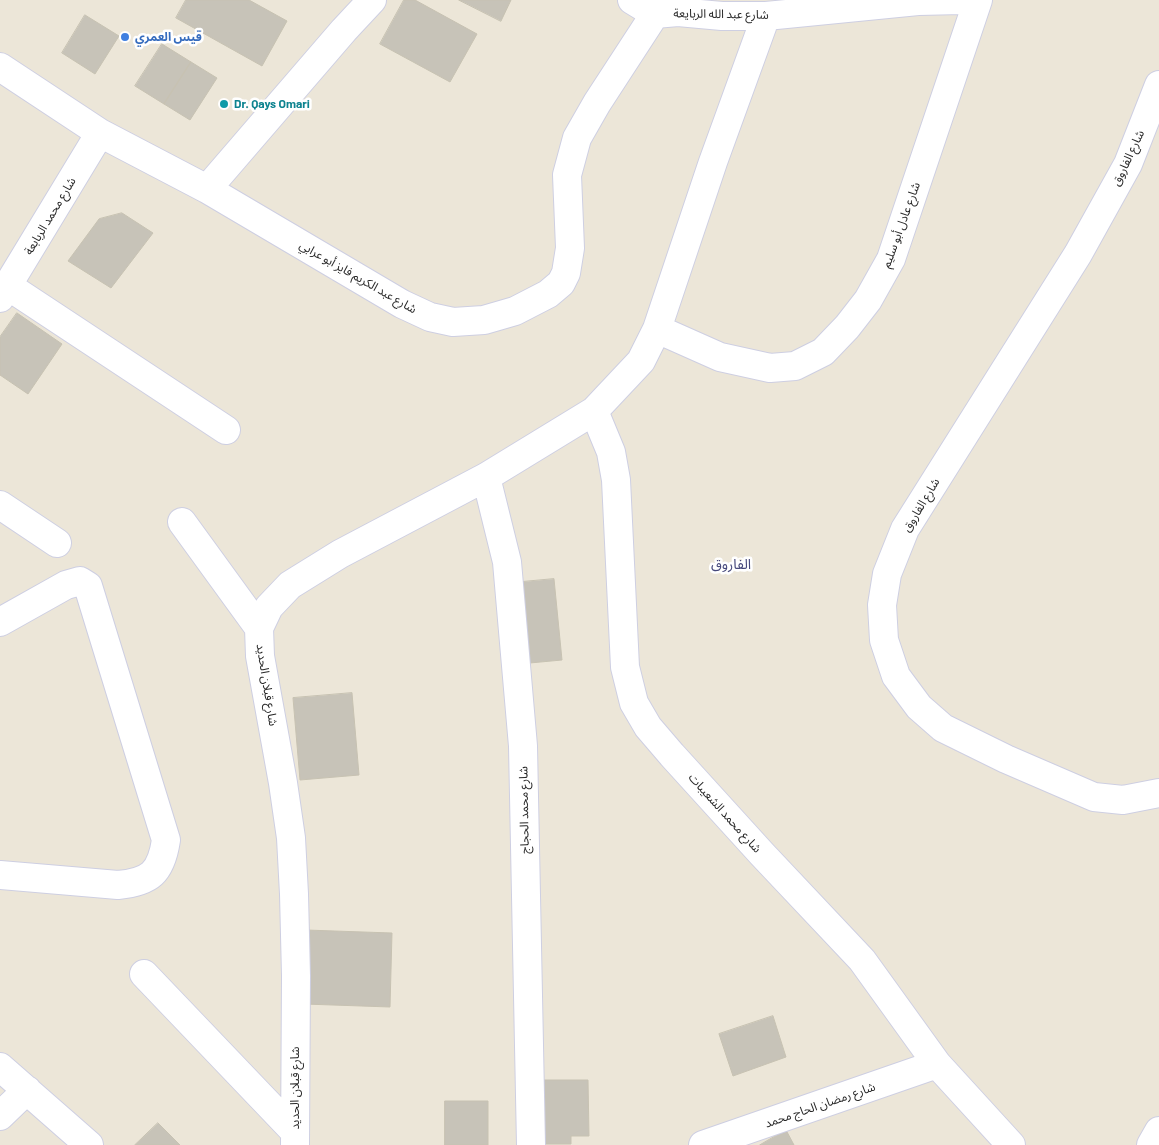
<!DOCTYPE html>
<meta charset="utf-8">
<style>
body{margin:0}
canvas{display:block;background:#ece6d8}
</style>
<canvas width="1159" height="1145"></canvas>
<script>
const ctx = document.querySelector('canvas').getContext('2d');
ctx.lineJoin = 'round';
function fill(path, color) {
  ctx.fillStyle = color;
  ctx.fill(path, 'evenodd');
}
function strokePath(path, color, width, dash) {
  ctx.strokeStyle = color;
  ctx.lineWidth = width;
  ctx.lineCap = dash ? 'butt' : 'round';
  ctx.setLineDash(dash || []);
  ctx.stroke(path);
}
function write(font, color, halo, rows, align = 'center') {
  ctx.font = font + ' Barlow,"Noto Sans Arabic",sans-serif';
  ctx.lineWidth = 5;
  ctx.setLineDash([]);
  ctx.textBaseline = 'middle';
  ctx.strokeStyle = halo;
  ctx.fillStyle = color;
  for (const [text, x, y, turn = 0] of rows) {
    ctx.save();
    ctx.translate(x, y);
    ctx.rotate((+turn || 0) * Math.PI / 180);
    ctx.textAlign = isNaN(turn) ? turn : align;
    if (halo) ctx.strokeText(text, 0, 0);
    ctx.fillText(text, 0, 0);
    ctx.restore();
  }
}
const building = new Path2D(`
 M186,0H249L287,21L262,66L176,18Z
 M404,0H415L477,34L450,82L380,44Z
 M459,0H511L501,21Z
 M85,15L119,36L95,74L62,53Z
 M162,44L191,62L164,104L135,86Z
 M191,62L217,78L190,120L164,104Z
 M122,213L153,233L111,288L68,261L99,219Z
 M17,313L62,344L28,394L0,375V337Z
 M554,579L562,660L519,664L511,583Z
 M352,693L359,775L300,780L293,698Z
 M306,930L392,933L390,1007L304,1004Z
 M773,1016L786,1057L733,1076L719,1034Z
 M541,1080H588L589,1136H571V1144H541Z
 M445,1101H488V1145H445Z
 M158,1123L180,1145H135Z
 M786,1130L794,1145H760Z`);
const minor = new Path2D(`
 M632,0L655,14L678,12L722,16H766L918,1L962,0
 M0,67L100,133L207,189L402,304L430,317L453,322L484,320L515,311L548,294L561,283L566,273L570,248L567,175L577,138L597,103L664,0
 M1159,85L1128,164L1078,254L905,529L887,574L882,605L884,640L896,676L919,707L943,728L1006,759L1094,797L1123,800L1159,793
 M207,189L344,30L372,0
 M8,286L226,430
 M0,298L100,133
 M657,329L720,357L770,368L795,366L823,352L847,327L868,300L891,259L978,0
 M594,411L611,452L616,480L625,667L634,703L648,727L672,755L762,854L862,960L937,1064L1011,1145
 M486,477L507,562L523,746L531,1145
 M0,505L57,543
 M182,522L259,628
 M0,622L66,585L80,581L88,586L166,840C161,873 150,882 118,885L0,875
 M144,974L294,1131
 M0,1067L89,1145
 M0,1116L27,1090
 M295,1145L296,976L294,894L291,838L283,783L260,656L259,628L269,607L290,585L340,554L486,477L594,411L641,361L657,329L713,162L766,16
 M703,1145L937,1064
 M1151,1145L1159,1131`);
const markers = [
 [125,37,5,"#3f7fe0"],
 [224,104,5,"#0f9aa8"]
];
const streetNames = [
 ["شارع عبد الله الربايعة",721,14,1],
 ["شارع الفاروق",1128,158,-65],
 ["شارع محمد الربابعة",50,216,-59],
 ["شارع عادل أبو سليم",901,225,-70],
 ["شارع عبد الكريم فايز أبو عرابي",358,277,30],
 ["شارع الفاروق",921,505,-59],
 ["شارع قبلان الحديد",267,685,81],
 ["شارع محمد الحجاج",524,810,-91],
 ["شارع محمد الشعيبات",725,813,48],
 ["شارع قبلان الحديد",295,1088,-90],
 ["شارع رمضان الحاج محمد",820,1105,-19]
];
const shopNames = [
 ["قيس العمري",135,37]
];
const cultureNames = [
 ["Dr. Qays Omari",234,104]
];
const neighbourhoodNames = [
 ["الفاروق",731,564]
];
fill(building, '#c7c3b8');
strokePath(building, '#c7c2b2', 1);
strokePath(minor, '#cecfe2', 30);
strokePath(minor, '#fff', 28);
for (const [x, y, r, color] of markers) {
  const dot = new Path2D();
  dot.arc(x, y, r, 0, 2 * Math.PI);
  ctx.fillStyle = color;
  ctx.fill(dot);
  strokePath(dot, '#fff', 2);
}
write('12px', '#282828', '#fff', streetNames);
write('bold 12px', '#366cbe', '#fff', shopNames, 'left');
write('bold 12px', '#0d838f', '#fff', cultureNames, 'left');
write('14px', '#46487b', '#fff', neighbourhoodNames);
</script>
